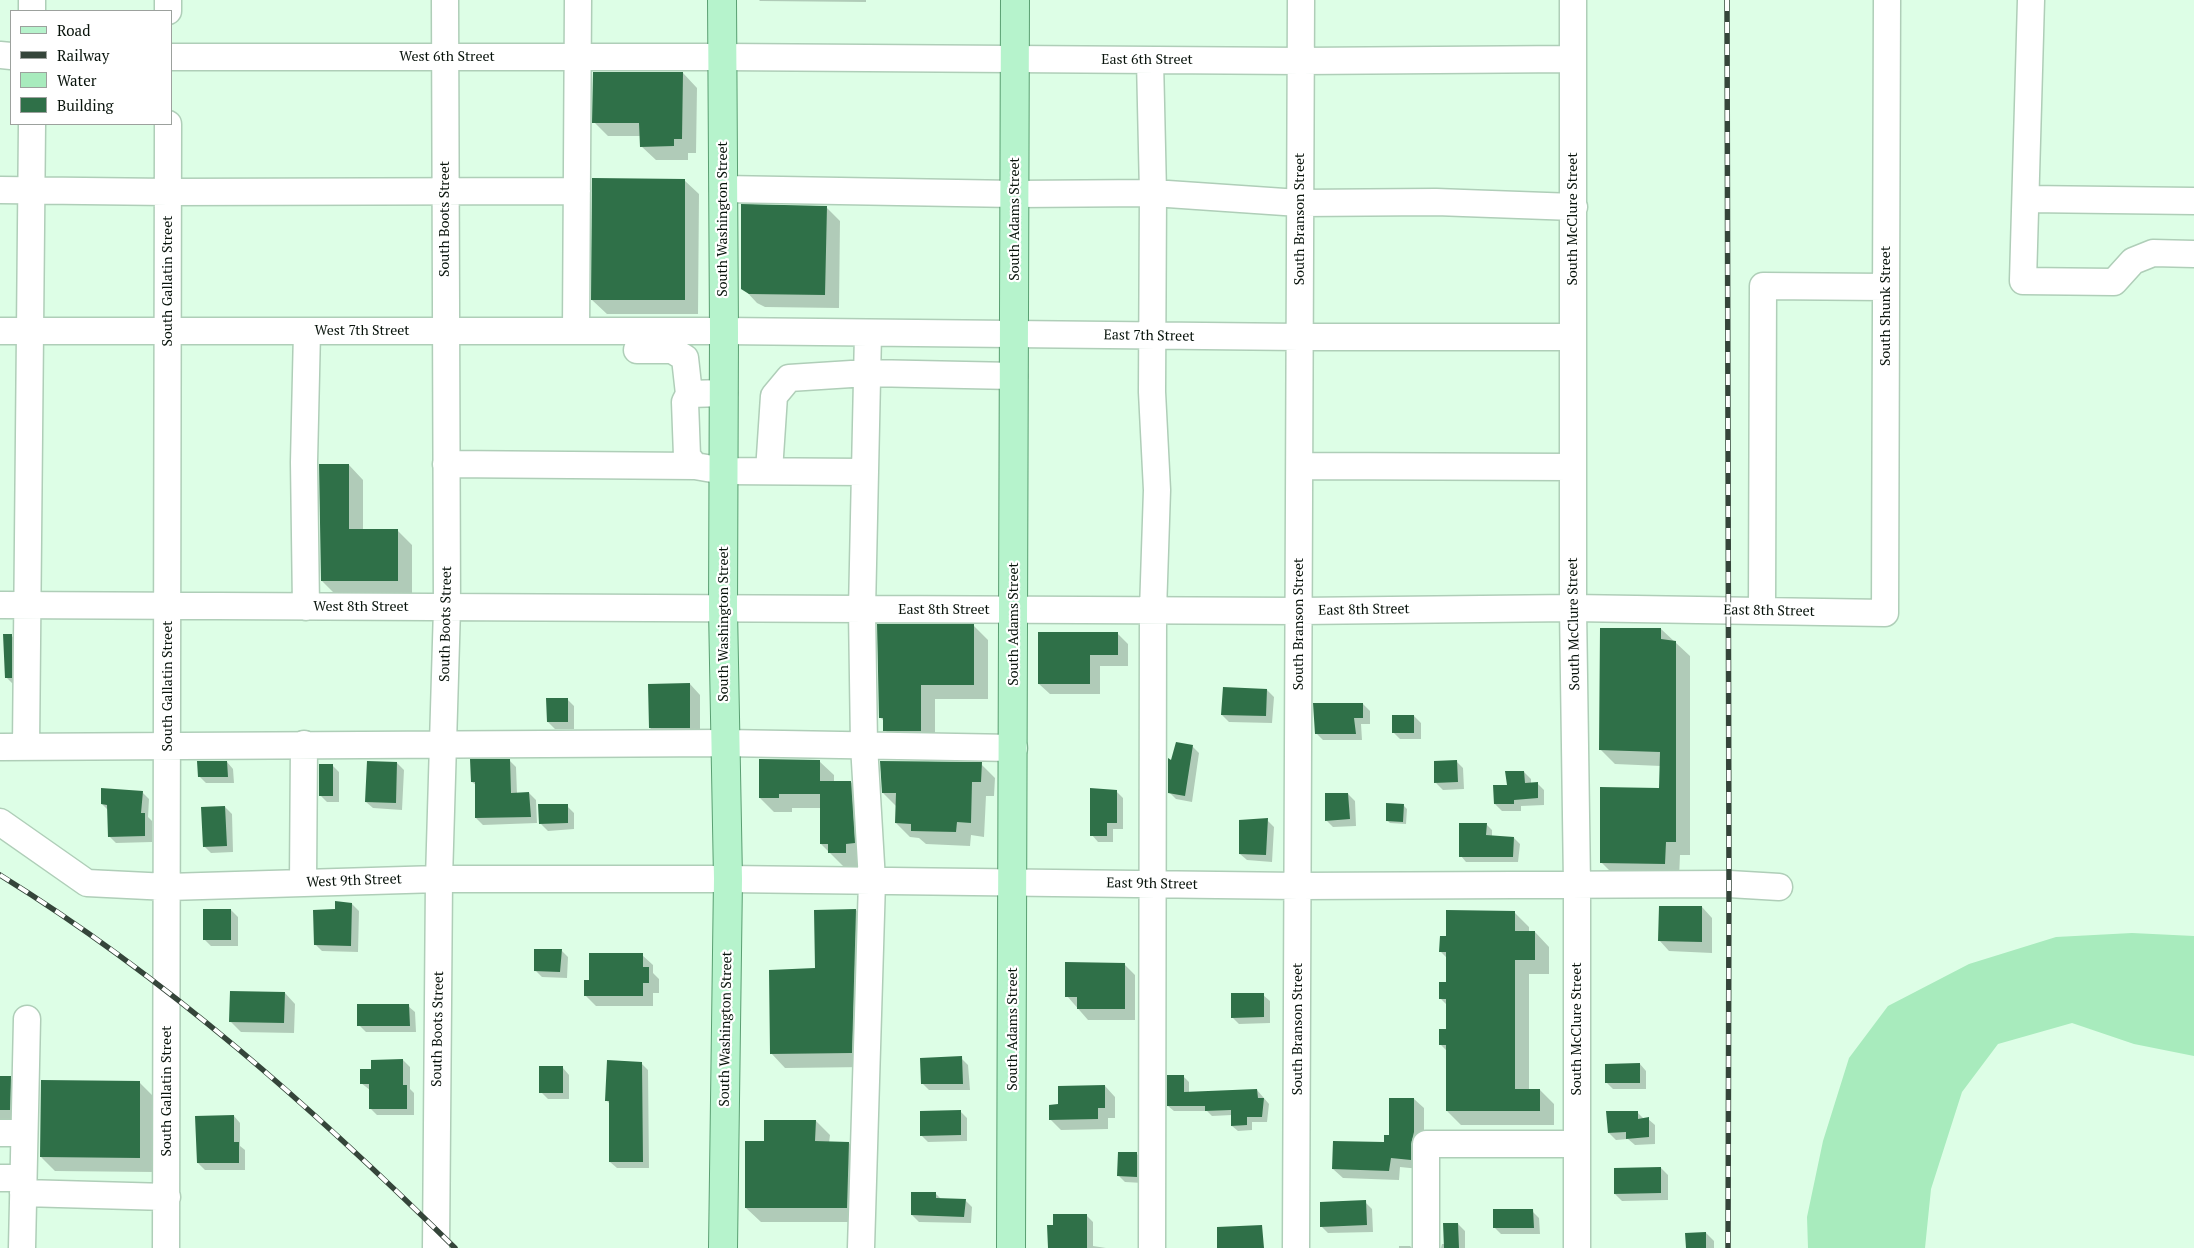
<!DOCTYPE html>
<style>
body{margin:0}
#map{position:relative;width:2194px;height:1248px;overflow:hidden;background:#ddfee6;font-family:"PT Serif",serif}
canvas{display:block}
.legend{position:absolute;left:10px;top:10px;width:162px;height:115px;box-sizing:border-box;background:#fff;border:1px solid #9ca19d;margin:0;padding:6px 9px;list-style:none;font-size:15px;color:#08130b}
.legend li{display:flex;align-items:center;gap:10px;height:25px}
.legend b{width:25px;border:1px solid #9ca19d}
</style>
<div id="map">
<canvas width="2194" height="1248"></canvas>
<ul class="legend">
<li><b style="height:6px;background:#b6f3cc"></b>Road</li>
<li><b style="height:6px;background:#35453a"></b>Railway</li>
<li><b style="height:14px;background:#a8ebbd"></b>Water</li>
<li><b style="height:14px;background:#2f7048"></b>Building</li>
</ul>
</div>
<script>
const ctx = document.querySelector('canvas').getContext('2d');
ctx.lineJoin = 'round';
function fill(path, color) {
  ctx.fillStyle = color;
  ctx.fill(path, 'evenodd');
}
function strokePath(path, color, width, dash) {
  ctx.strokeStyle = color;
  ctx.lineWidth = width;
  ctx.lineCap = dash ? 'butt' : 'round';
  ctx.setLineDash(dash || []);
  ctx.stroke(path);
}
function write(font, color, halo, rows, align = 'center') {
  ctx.font = font + ' "PT Serif",serif';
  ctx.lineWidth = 4.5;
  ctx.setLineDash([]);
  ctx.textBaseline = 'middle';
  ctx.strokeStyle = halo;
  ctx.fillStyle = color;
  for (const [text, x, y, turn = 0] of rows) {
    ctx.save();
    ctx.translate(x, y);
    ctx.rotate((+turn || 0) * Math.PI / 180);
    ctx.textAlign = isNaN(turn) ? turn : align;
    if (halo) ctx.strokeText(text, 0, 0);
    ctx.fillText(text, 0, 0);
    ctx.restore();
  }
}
const water = new Path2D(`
 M2132,933L2194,936V1056L2134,1044L2072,1023L1998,1044L1962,1092L1931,1189L1925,1248H1808L1807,1217L1823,1141L1849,1058L1888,1006L1969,964L2056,937Z`);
const shadow = new Path2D(`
 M759,0H866V2L760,1Z
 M683,73L697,88L696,153H688V160H656L641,146V136H608L594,122Z
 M684,180L699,194L698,314H607L592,300Z
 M826,207L840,221L839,308L765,307L757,303L743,288Z
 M349,465L363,480V530L398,531L412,545V595H336L322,581Z
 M974,626L988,640V699H935V745H899L885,730V722L880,717Z
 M1661,629L1690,656V855H1680L1679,878L1616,877L1601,862L1660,790L1661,766L1615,764L1600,749Z
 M1117,633L1128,644V666H1100V694H1050L1039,684Z
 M12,636L18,643V684H13L6,677Z
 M690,684L700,695V738L661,739L650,728Z
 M1267,690L1274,697L1272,723L1229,722L1222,715Z
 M567,699L574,706V729H555L548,722Z
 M1363,704L1370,711V724H1361L1362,740H1323L1316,733Z
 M1414,716L1421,723V739H1400L1393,732Z
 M1192,746L1199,753L1192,802L1176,799L1169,792L1172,761Z
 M509,760L516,767L517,794L529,793L536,800L537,823L483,825L476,818V785L472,782Z
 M819,761L834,775V782H851L865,797L860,867H844L821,844V808H792V812H774L760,798Z
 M1456,761L1463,768L1464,789L1443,790L1436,783Z
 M227,762L233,769L234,783H206L199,776Z
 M397,763L404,770L402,810L373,808L366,802Z
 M981,764L995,778L994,796H986L984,837L971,835L970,846L926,844L919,838L910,837L896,823V806L883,793Z
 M332,765L339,772V802H327L320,795Z
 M1524,772L1531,779V784L1537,783L1544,790V805L1521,806V811H1502L1495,804L1508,786Z
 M1116,791L1123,798V829H1113V842H1098L1092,835Z
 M142,792L149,799L148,817L152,821V842L116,843L109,836L108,810L102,804Z
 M1348,794L1355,801L1356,826L1333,827L1326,820Z
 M1387,805L1404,806L1407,809L1406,824L1390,823L1387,820Z
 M567,806L574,813V829L548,831L541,824Z
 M225,807L232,814L233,852L211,853L204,846Z
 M1267,820L1274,827L1272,862L1247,860L1240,854Z
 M1486,824L1492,830V836L1514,838L1520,844L1518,862H1466L1461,856Z
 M352,904L359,911L358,952L322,951L315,944L336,910Z
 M1702,907L1712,918V953L1669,951L1659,940Z
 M231,910L238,917V946H211L204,939Z
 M856,910L870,924L866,1067L785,1068L771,1053Z
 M1515,913L1529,927V932H1535L1549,947V974H1529V1090H1540L1554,1104V1125H1461L1447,1111V1051L1441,1045L1447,1030V1005L1441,999L1447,983V958L1441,952L1447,937Z
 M561,950L568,957L567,978L542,977L535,970Z
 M642,955L653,965V973L659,979V993H653V1006H596L585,995L590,981Z
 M1125,965L1135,975V1020H1088L1067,996Z
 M285,993L295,1004L294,1033L241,1032L230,1021Z
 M1263,995L1270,1001V1023L1239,1024L1232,1017Z
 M408,1006L415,1012L416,1032H366L359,1025Z
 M961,1058L968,1065L970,1090H929L922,1083Z
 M403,1060L410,1067V1089L414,1093V1115H377L370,1108V1090L361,1083L372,1070Z
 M641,1063L648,1070L649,1168H617L610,1162V1104L607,1101Z
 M1640,1064L1646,1071V1089H1613L1606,1082Z
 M563,1068L569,1075V1099H548L541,1092Z
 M1183,1076L1189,1082V1093L1257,1090L1269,1104L1267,1122H1252V1130L1238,1131L1232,1126V1115L1212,1116L1207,1111H1174L1168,1106Z
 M0,1078H10L21,1088L20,1120H0Z
 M140,1083L154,1097V1172L55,1171L41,1157Z
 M1105,1086L1115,1097V1118H1108V1129L1061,1130L1050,1119L1059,1105Z
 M1414,1099L1424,1108V1142L1420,1169L1400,1167L1399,1180L1343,1178L1333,1169L1386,1144Z
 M960,1111L967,1118V1141L928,1142L921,1135Z
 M1637,1112L1644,1119H1648L1655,1125V1144L1635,1145L1628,1139L1616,1140L1609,1133Z
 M234,1116L240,1123V1146L245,1150V1170H205L198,1163Z
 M816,1121L830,1135L829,1143H849L863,1158L861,1222H761L746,1208L765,1142Z
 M1136,1153L1143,1160V1183L1125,1182L1118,1175Z
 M1661,1168L1668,1175V1200L1622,1201L1615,1194Z
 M935,1193L942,1200H965L972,1207L971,1223L919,1222L912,1215Z
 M1365,1202L1372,1209L1373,1232L1328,1233L1321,1226Z
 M1532,1211L1539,1218L1540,1234H1501L1494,1227Z
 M1086,1215L1093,1222V1246L1106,1248H1049Z
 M1458,1224L1465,1231V1248H1441L1442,1244H1446Z
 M1706,1233L1714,1241V1248H1687Z
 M1399,1246H1410L1412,1248H1399Z`);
const building = new Path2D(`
 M593,72H683L682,139H674V146L640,147L639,123H592Z
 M592,178L685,179V300H591Z
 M741,204L827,206L825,295L749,294L741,289Z
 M319,464H349V529H398V581H321Z
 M877,624H974V685H921V731H883V718H879Z
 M1600,628H1661V639L1676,641V842H1666L1665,864L1600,863V787L1659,788L1660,752L1599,750Z
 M1038,632H1118V655H1090V684H1038Z
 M3,634H12V678H5Z
 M690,683V728H649L648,684Z
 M1223,687L1267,689L1266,716L1221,715Z
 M546,698H568V722H547Z
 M1313,703H1363V718H1354L1356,734H1315Z
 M1392,715H1414V733H1392Z
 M1176,742L1193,745L1185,796L1168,793V758L1171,760Z
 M470,759H510L511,793L529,792L531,817L475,818V782H471Z
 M759,759L820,760V781H851L855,843L846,844V853H828V844H820V794H779V798H759Z
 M1457,760L1458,782L1434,783V761Z
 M197,761H227L228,777H198Z
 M367,761L397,762L396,803L365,802Z
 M880,761L982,762L981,782H972L971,823L957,822L956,832L911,831V824L895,823L896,793H882Z
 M319,764H333V796H319Z
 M1505,771H1524L1525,783L1538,782V798L1514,800V804H1494L1493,785H1507Z
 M101,788L143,791L141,813H145V836L108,837L107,805L101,804Z
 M1090,788L1117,790V823H1107V836H1090Z
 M1325,793H1348L1350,819L1325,821Z
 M1386,803L1404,804L1403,822L1386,821Z
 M538,804H568V823L539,824Z
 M225,806L227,846L203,847L201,807Z
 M1268,818L1266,855L1239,854V820Z
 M1459,823H1487L1486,835L1514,837L1513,857H1459Z
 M335,901L352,903L351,946L314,945L313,910L335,909Z
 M1659,906H1702V942L1658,941Z
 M203,909H231V940H203Z
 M856,909L852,1053L770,1054L769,970L815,968L814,910Z
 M1446,910L1515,911V931H1535V960H1515V1089H1540V1111H1446V1045H1439V1029H1446V999H1439V982H1446V952H1439L1440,936H1446Z
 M534,949H562L560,972L534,971Z
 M589,953H643V967H649V983H643V996H584V980H589Z
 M1065,962L1125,963V1009H1077V997H1065Z
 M230,991L285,992L284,1023L229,1022Z
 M1231,993H1264V1017L1231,1018Z
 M357,1004H409L410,1026H357Z
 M962,1056L963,1084H921L920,1058Z
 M403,1059V1085H407V1109H369V1084H360V1069H371V1060Z
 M607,1060L642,1062L643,1162H609V1101H605Z
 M1640,1063V1083H1605V1064Z
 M539,1066H563V1093H539Z
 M1167,1075H1184V1092L1257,1089L1258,1098H1264L1262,1117H1247V1125L1231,1126V1110L1205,1111V1106H1167Z
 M0,1076H11L10,1110H0Z
 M41,1080L140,1081V1158L40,1157Z
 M1105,1085V1108H1098V1119L1049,1120V1105L1058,1104V1086Z
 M1389,1098H1414V1132L1411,1144V1160L1391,1158L1389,1171L1332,1169L1333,1141L1384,1142V1135H1389Z
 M961,1110V1135L920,1136V1111Z
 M1606,1111H1638V1119L1649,1117V1137L1626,1139V1132L1608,1133Z
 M234,1115V1142H239V1163H197L195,1116Z
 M764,1120H816L815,1141L849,1142L847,1208H745V1141H764Z
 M1118,1152H1137V1177L1117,1176Z
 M1661,1167V1193L1614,1194V1168Z
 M911,1192H936V1198L966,1199L964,1217L911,1215Z
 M1366,1200L1367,1225L1320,1227V1202Z
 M1493,1209H1533L1534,1228H1493Z
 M1053,1214H1087V1248H1048L1047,1225H1053Z
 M1443,1223H1458L1459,1248H1444Z
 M1262,1225L1264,1248H1217V1227Z
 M1706,1232V1248H1686L1685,1233Z`);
const minor = new Path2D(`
 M32,0V11
 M168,0V11
 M1573,0V608L1577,884V1248
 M2031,0L2023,281L2114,282L2133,261L2153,253L2194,254
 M0,55L11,56
 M171,57H722L1301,61L1572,59
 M1150,60L1153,193L1152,392L1157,490L1153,611L1152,1248
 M723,189L1015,194L1153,193L1299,203L1436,202L1574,207
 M0,190L168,192L577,191
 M2027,199L2194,201
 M0,331H724L1300,337H1573
 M576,331L578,0
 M637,350H672L685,358L689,394
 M724,393L689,394L685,402L687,456L695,466L724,471L865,472
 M446,464L695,466
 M1300,466L1573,467
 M769,471L774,396L789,378L867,373L1014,376
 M0,605L1299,611L1573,608L1885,613L1887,0
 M306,607L304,462L307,331
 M1762,610L1763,286L1886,287
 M0,747L725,743L1014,748
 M26,747L32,124
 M0,822L87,883L168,887L439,879H728L1299,886L1729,884L1779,887
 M303,883L304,744
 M0,1133H24
 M0,1178H23
 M23,1193L167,1197
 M22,1248L27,1019
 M166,1248L168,124
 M436,1248L439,879L447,608L445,0
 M861,1248L872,881L864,745L862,610L868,333
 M1296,1248L1301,0
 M1426,1248V1144H1577`);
const major = new Path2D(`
 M722,0L724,331L723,609L728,879L723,1248
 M1011,1248L1015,0`);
const rail = new Path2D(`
 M1727,0L1729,884L1728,1248
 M0,875C167,978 316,1111 455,1248`);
const streetNames = [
 ["West 6th Street",447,57],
 ["East 6th Street",1147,60],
 ["South Boots Street",445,219,-90],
 ["South Washington Street",723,219,-90],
 ["South Adams Street",1015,219,-90],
 ["South Branson Street",1300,219,-90],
 ["South McClure Street",1573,219,-90],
 ["South Gallatin Street",168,281,-90],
 ["South Shunk Street",1886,306,-90],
 ["West 7th Street",362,331],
 ["East 7th Street",1149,336,1],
 ["West 8th Street",361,607],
 ["East 8th Street",944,610],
 ["East 8th Street",1364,610,-1],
 ["East 8th Street",1769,611,1],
 ["South Boots Street",446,624,-89],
 ["South Washington Street",724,624,-90],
 ["South Adams Street",1014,624,-90],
 ["South Branson Street",1299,624,-90],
 ["South McClure Street",1574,624,-91],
 ["South Gallatin Street",168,686,-90],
 ["West 9th Street",354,881,-2],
 ["East 9th Street",1152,884,1],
 ["South Boots Street",438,1029,-89],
 ["South Washington Street",726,1029,-89],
 ["South Adams Street",1013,1029,-90],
 ["South Branson Street",1298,1029,-90],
 ["South McClure Street",1577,1029,-90],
 ["South Gallatin Street",167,1091,-90]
];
fill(water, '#a8ebbd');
fill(shadow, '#0003');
fill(building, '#2f7048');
strokePath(minor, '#afceb8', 29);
strokePath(major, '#5a9f72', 30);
strokePath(minor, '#fff', 26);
strokePath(major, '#b6f3cc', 28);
strokePath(rail, '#35453a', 5.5);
strokePath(rail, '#fff', 4, [11]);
write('14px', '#08130b', '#fff', streetNames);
</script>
